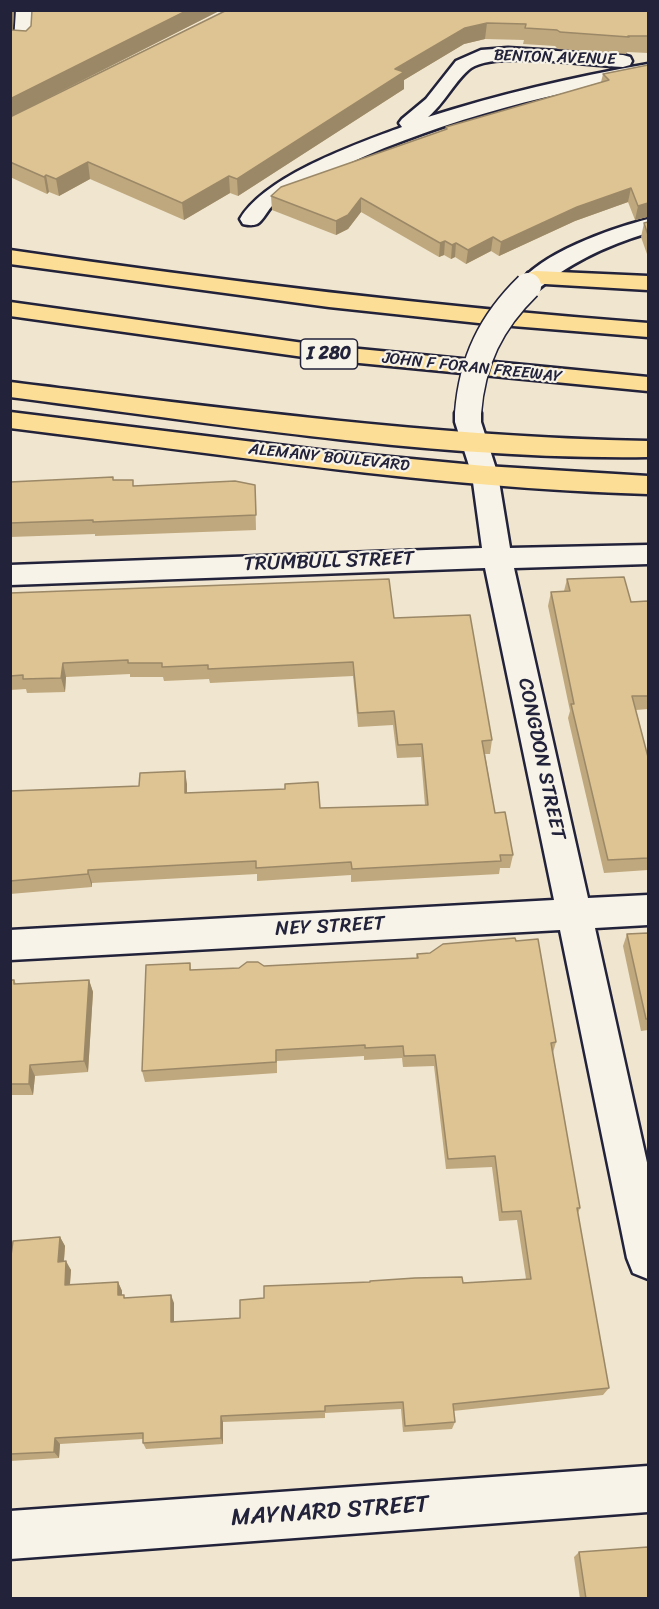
<!DOCTYPE html>
<style>
body{margin:0}
#map{position:relative;width:659px;height:1609px;overflow:hidden;background:#f0e5ce;font-family:Sriracha,sans-serif}
canvas{display:block}
.frame{position:absolute;inset:0;border:12px solid #22223b;pointer-events:none}
</style>
<div id="map">
<canvas width="659" height="1609"></canvas>
<div class="frame"></div>
</div>
<script>
const ctx = document.querySelector('canvas').getContext('2d');
ctx.lineJoin = 'round';
function strokePath(path, color, width, dash) {
  ctx.strokeStyle = color;
  ctx.lineWidth = width;
  ctx.lineCap = dash ? 'butt' : 'round';
  ctx.setLineDash(dash || []);
  ctx.stroke(path);
}
function fill(path, color) {
  ctx.fillStyle = color;
  ctx.fill(path, 'evenodd');
}
function write(font, color, halo, rows, align = 'center') {
  ctx.font = font + ' Sriracha,sans-serif';
  ctx.lineWidth = 4.5;
  ctx.setLineDash([]);
  ctx.textBaseline = 'middle';
  ctx.strokeStyle = halo;
  ctx.fillStyle = color;
  for (const [text, x, y, turn = 0] of rows) {
    ctx.save();
    ctx.translate(x, y);
    ctx.rotate((+turn || 0) * Math.PI / 180);
    ctx.textAlign = isNaN(turn) ? turn : align;
    if (halo) ctx.strokeText(text, 0, 0);
    ctx.fillText(text, 0, 0);
    ctx.restore();
  }
}
const street = new Path2D(`
 M16,10H34L32,41L29,45H17L14,41Z
 M508,48L623,55L630,57L632,61L630,65L623,67C590,65 495,51 471,68C456,79 444,104 428,117C500,94 573,77 648,64V76C536,96 429,124 326,174C308,183 289,191 274,204C268,209 263,221 257,224C252,226 248,225 243,224L240,219C265,176 356,144 402,127L399,123L402,119L426,99L456,61L481,50Z
 M648,219V233C607,245 569,263 536,291L528,293L520,291L517,286C540,253 610,229 648,219Z
 M468,405L477,407L481,413V422L498,475L510,548L648,545V564L514,568L588,898L648,895V925L595,928L648,1167V1279L633,1273L627,1258L560,930L10,960V930L554,900L485,568L10,585V565L482,548L472,475L455,422V413L459,407Z
 M648,1466V1512L10,1559V1511Z`);
const primary = new Path2D(`
 M536,271L648,276V290L528,283L525,278L528,273Z
 M10,382C223,408 434,437 648,441V457C435,460 222,424 10,397Z
 M10,412L327,451L485,466L648,476V494C435,488 222,454 10,428Z`);
const highway = new Path2D(`
 M10,250C222,281 434,307 648,323V337L488,324L329,307L10,264Z
 M10,302L318,345L648,377V391L318,359L10,316Z`);
const streetBridge = new Path2D(`
 M468,413C472,361 491,322 528,286`);
const wall = new Path2D(`
 M10,10H14L13,30L26,31L31,26L32,10H221L17,114L227,10H648V53L627,52L626,54L558,49L555,46L523,44L524,40L485,39L464,44L404,80V89L238,196L230,193L184,220L90,179L59,196L49,192L47,194L10,177Z
 M648,65V218L647,217L635,220L628,202L575,221L499,256L491,251L466,264L455,257L451,259L444,255L439,257L361,212L348,229L336,235L272,210L271,196L446,129V127L601,82L603,74Z
 M648,222V257L641,237L644,223Z
 M114,480L134,486L255,485L256,530L95,536V534L10,537V482Z
 M567,579L631,602L648,601V709L636,710L648,757V870L604,873L568,718L570,711L548,606L551,592L564,591Z
 M10,593L394,618L492,740L490,754H485L495,813L513,855L510,868H500L499,874L351,882V875L257,881V874L92,883V887L10,894V791L187,784V793L320,808L425,805L421,757L397,758L393,725L358,727L353,676L210,683L209,679L164,681L163,677H130V674L66,677L65,692L27,693L26,689L10,690Z
 M648,933V1030L641,1031L623,946L627,934Z
 M417,954L556,1042L553,1053L580,1208L578,1213L609,1388L603,1395L453,1411L455,1422L452,1429L403,1432L401,1409L325,1413V1418L223,1422V1444L146,1449L143,1443V1439L60,1444L59,1458L10,1461V1263L60,1237L65,1246L64,1261L71,1270L70,1285L118,1282L122,1291V1295L125,1298L174,1303V1322L240,1318L463,1283L526,1279L517,1220L499,1221L492,1167L446,1169L434,1066L403,1067L402,1058L364,1060V1056L277,1061V1073L145,1082L142,1071L190,963L191,970L239,968L416,958Z
 M10,980H14L16,984L89,980L93,992L88,1072L35,1076L33,1095H10Z
 M579,1552L648,1599H580L574,1557Z`);
const shadedWall = new Path2D(`
 M10,10H14L12,41L10,34Z
 M188,10H221L10,117V99Z
 M487,23L485,39L464,44L404,80V89L238,196L237,179L395,69L465,28Z
 M88,162L90,179L59,196L56,179Z
 M46,175L49,192L47,194L44,177Z
 M229,176L230,193L184,220L182,203Z
 M631,188L628,202L575,221L499,256L501,242L577,207Z
 M361,198V212L348,229L336,235V221Z
 M648,203L647,217L635,220L638,206Z
 M493,237L491,251L466,264L468,250Z
 M445,241L444,255L439,257L440,243Z
 M456,243L455,257L451,259L452,245Z
 M63,663L66,677L65,692L61,678Z
 M185,771L187,784V806L185,793Z
 M88,870L92,883V887L88,874Z
 M89,980L93,992L88,1072L84,1061Z
 M30,1065L35,1076L33,1095L29,1084Z
 M60,1237L65,1246L63,1271L58,1262Z
 M66,1261L71,1270L69,1294L65,1285Z
 M118,1282L122,1291V1303L118,1295Z
 M171,1295L174,1303V1330L171,1322Z
 M221,1416L223,1422V1444L221,1438Z
 M55,1438L60,1444L59,1458L54,1452Z`);
const building = new Path2D(`
 M32,10H188L10,99V27L12,30L26,31L31,26Z
 M227,10H648V36H628L629,37L560,32L557,30L525,28L526,24L487,23L465,28L395,69L404,72L237,179L229,176L182,203L88,162L56,179L46,175L44,177L10,162V117Z
 M648,65V203L638,206L631,188L577,207L501,242L493,237L468,250L456,243L452,245L445,241L440,243L361,198L348,215L336,221L271,196L281,187L447,129L446,127L609,80L603,74Z
 M648,222V235L644,223Z
 M113,477V480H133V486L235,481L255,485L256,515L93,522V520L10,523V482Z
 M624,577L631,602L648,601V696H632L648,757V858L608,860L571,704H574L551,592L570,591L567,579Z
 M389,579L394,618L470,615L492,740L482,741L495,813L505,812L513,855H500L501,861L352,869L351,862L256,868V861L88,870V874L10,881V791L139,786L140,773L185,771V793L285,789V784L318,782L320,808L428,805L422,744L398,745L394,711L358,713L353,662L208,669V665L162,667V663H128V660L63,663L61,678L23,679V675L10,676V593Z
 M648,933V1019H646L627,934Z
 M515,938L516,941L538,939L556,1042L551,1043L580,1208H577L609,1388L453,1404L455,1422L405,1426L403,1402L325,1406V1411L221,1416V1438L143,1443V1433L55,1438L54,1452L10,1454V1263L13,1241L60,1237L58,1262L66,1261L65,1285L118,1282V1295H124V1298L171,1295V1322L240,1318V1300L264,1298V1286L370,1282V1281L415,1278L462,1277L463,1283L531,1279L521,1211L502,1212L495,1156L448,1159L435,1055L404,1056L403,1046L365,1048V1045L276,1050V1062L142,1071L146,965L190,963V970L239,968L247,962H258L264,966L418,958L417,954L430,953L443,944Z
 M10,980H14V984L89,980L84,1061L30,1065L29,1084H10Z
 M648,1547V1599H586L579,1552Z`);
const farStreetnames = [
 ["BENTON AVENUE",555,58,2],
 ["JOHN F FORAN FREEWAY",472,368,6],
 ["ALEMANY BOULEVARD",329,458,6]
];
const shields = [
 [329,354,57]
];
const shieldNames = [
 ["I 280",329,354]
];
const streetNames = [
 ["TRUMBULL STREET",329,562,-2],
 ["CONGDON STREET",541,759,78],
 ["NEY STREET",330,927,-3]
];
const nearStreetnames = [
 ["MAYNARD STREET",330,1512,-4]
];
strokePath(street, '#22223b', 5);
strokePath(primary, '#22223b', 5);
strokePath(highway, '#22223b', 5);
fill(street, '#f7f3e8');
fill(primary, '#fcde96');
fill(highway, '#fcde96');
strokePath(streetBridge, '#22223b', 29, []);
strokePath(streetBridge, '#f7f3e8', 26);
fill(wall, '#bfa87e');
fill(shadedWall, '#9b8867');
fill(building, '#dec393');
strokePath(building, '#9b8867', 1.5);
write('16px', '#22223b', '#f7f3e8', farStreetnames);
for (const [x, y, w] of shields) {
  const box = new Path2D();
  box.roundRect(x - w / 2, y - 15, w, 30, 4.5);
  ctx.fillStyle = '#f7f3e8';
  ctx.fill(box);
  strokePath(box, '#22223b', 1.5);
}
write('bold 18px', '#22223b', null, shieldNames);
write('20px', '#22223b', '#f7f3e8', streetNames);
write('24px', '#22223b', '#f7f3e8', nearStreetnames);
</script>
